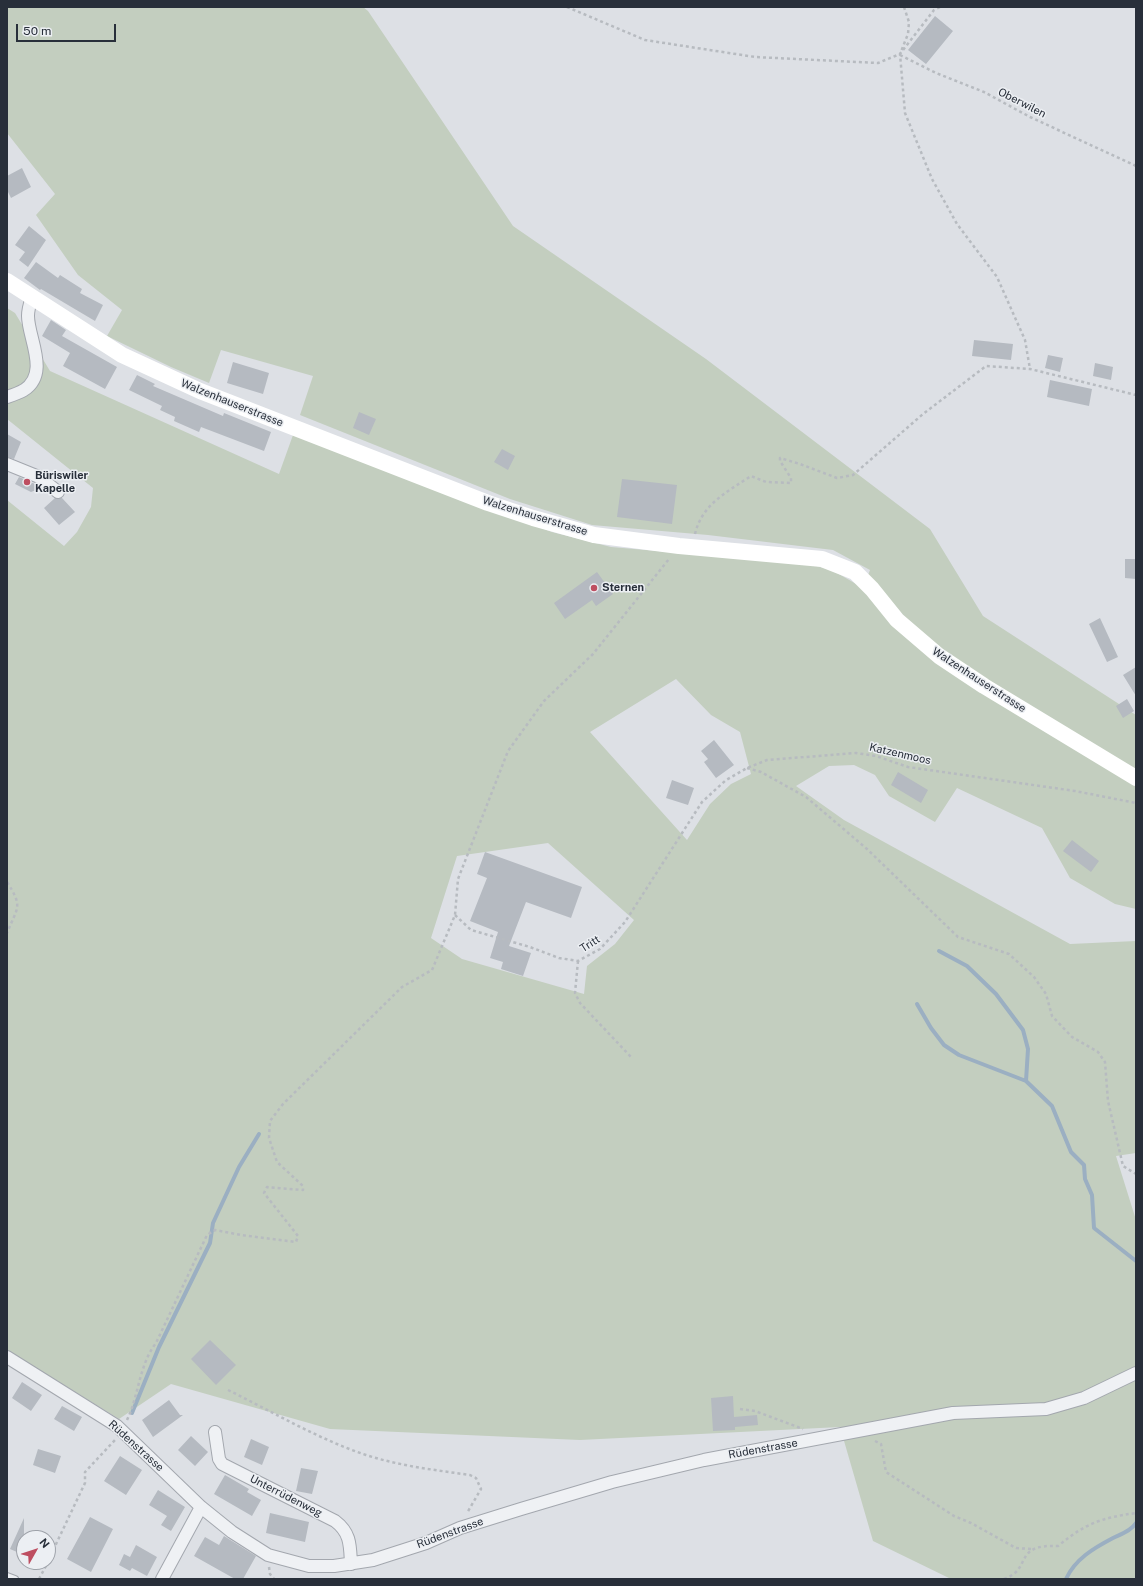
<!DOCTYPE html>
<meta charset="utf-8">
<style>
body{margin:0}
#map{position:relative;width:1143px;height:1586px;overflow:hidden;background:#dde0e5;font-family:"Public Sans",sans-serif}
canvas{display:block}
.frame{position:absolute;inset:0;border:8px solid #282f3a;pointer-events:none}
.north{position:absolute;left:16px;top:1530px;width:40px;height:40px;box-sizing:border-box;background:#eceff3;border:1px solid #9ea2a9;border-radius:50%;rotate:51deg;font-size:11px;font-weight:700;line-height:16px;text-align:center;color:#282f3a}
.north::after{content:'';display:block;margin:auto;width:14px;height:18px;background:#be4e61;clip-path:polygon(50% 0,100% 100%,50% 72%,0 100%)}
.scale{position:absolute;left:16px;top:24px;width:100px;height:18px;box-sizing:border-box;border:2px solid #282f3a;border-top:0;padding-left:5px;font-size:12px;line-height:14px;white-space:nowrap;color:#282f3a;-webkit-text-stroke:3px #eceff3;paint-order:stroke}
</style>
<div id="map">
<canvas width="1143" height="1586"></canvas>
<div class="frame"></div>
<div class="north">N</div>
<div class="scale">50 m</div>
</div>
<script>
const ctx = document.querySelector('canvas').getContext('2d');
ctx.lineJoin = 'round';
function fill(path, color) {
  ctx.fillStyle = color;
  ctx.fill(path, 'evenodd');
}
function strokePath(path, color, width, dash) {
  ctx.strokeStyle = color;
  ctx.lineWidth = width;
  ctx.lineCap = dash ? 'butt' : 'round';
  ctx.setLineDash(dash || []);
  ctx.stroke(path);
}
function write(font, color, halo, rows, align = 'center') {
  ctx.font = font + ' "Public Sans",sans-serif';
  ctx.lineWidth = 3;
  ctx.setLineDash([]);
  ctx.textBaseline = 'middle';
  ctx.strokeStyle = halo;
  ctx.fillStyle = color;
  for (const [text, x, y, turn = 0] of rows) {
    ctx.save();
    ctx.translate(x, y);
    ctx.rotate((+turn || 0) * Math.PI / 180);
    ctx.textAlign = isNaN(turn) ? turn : align;
    if (halo) ctx.strokeText(text, 0, 0);
    ctx.fillText(text, 0, 0);
    ctx.restore();
  }
}
const green = new Path2D(`
 M7,7H363L368,11L513,226L706,359L930,529L983,616L1136,715V909L1115,904L1070,878L1042,828L957,788L935,822L889,796L875,775L854,765L829,766L796,786L844,820L1070,944L1136,941V1153L1116,1156L1136,1220V1579H951L873,1541L840,1427L580,1440L330,1429L171,1384L119,1419L7,1350V500L64,546L77,532L91,507L93,488L7,419V308L15,313L50,371L279,474L293,435L552,532L611,547L809,564L832,570L863,588L870,570L833,550L708,535L592,525L510,499L300,415L313,376L221,350L209,383L171,367L107,336L122,310L78,275L36,215L55,194L7,133ZM676,679L711,715L740,732L751,774L731,784L710,804L687,840L590,732ZM548,843L634,920L615,944L587,966L584,994L462,959L431,938L457,856Z`);
const stream = new Path2D(`
 M939,951L967,966L996,994L1023,1030L1028,1049L1026,1081L1052,1106L1071,1152L1084,1165L1085,1179L1092,1195L1094,1228L1136,1261
 M917,1004L931,1028L944,1045L959,1055L1026,1081
 M132,1413L159,1347L210,1243L213,1223L239,1167L259,1134
 M1066,1579C1075,1559 1094,1548 1113,1538C1121,1534 1131,1531 1136,1523`);
const building = new Path2D(`
 M935,16L953,31L926,64L908,50Z
 M22,168L31,187L11,198L7,190V176Z
 M29,226L46,240L28,267L19,260L25,252L15,245Z
 M36,262L58,278L60,275L82,289L80,293L103,305L95,321L41,289L40,290L24,278Z
 M51,320L66,330L62,336L117,367L105,389L63,366L70,353L42,336Z
 M974,340L1013,344L1011,360L972,356Z
 M1048,355L1063,358L1060,372L1045,368Z
 M233,362L269,373L263,394L227,383Z
 M1095,363L1113,367L1111,380L1093,376Z
 M137,375L155,384L153,386L223,416L224,413L271,432L264,451L201,427L199,432L174,421L175,417L160,410L162,406L129,390Z
 M1050,380L1092,389L1089,406L1047,397Z
 M359,412L376,419L369,435L353,428Z
 M7,434L21,442L14,459L7,457Z
 M502,449L515,456L508,470L494,462Z
 M19,477L35,484L38,486L36,490L31,492L15,484Z
 M622,479L677,485L672,524L617,517Z
 M55,498H62L75,512L59,525L44,508Z
 M1125,559H1136V579L1125,578Z
 M597,572L613,594L596,606L592,600L565,619L554,603Z
 M1100,618L1118,657L1107,662L1089,624Z
 M1136,667V696L1123,675Z
 M1127,699L1134,711L1123,718L1116,706Z
 M714,740L734,765L716,778L704,762L708,759L701,751Z
 M898,772L928,790L921,803L891,785Z
 M672,780L694,788L688,805L666,798Z
 M1072,840L1099,861L1091,872L1063,851Z
 M485,852L582,887L571,918L526,902L509,946L531,953L523,976L501,969L503,962L490,958L498,932L470,921L487,878L477,874Z
 M210,1340L236,1365L216,1385L191,1359Z
 M22,1382L42,1395L31,1411L12,1398Z
 M733,1396L734,1417L757,1415L758,1425L735,1427V1430L713,1431L711,1398Z
 M169,1400L180,1415H183L153,1437L142,1420Z
 M62,1406L82,1417L74,1431L54,1419Z
 M191,1436L208,1452L195,1466L178,1450Z
 M251,1439L269,1447L262,1465L244,1457Z
 M38,1449L61,1456L55,1473L33,1465Z
 M120,1456L142,1470L126,1495L104,1481Z
 M301,1468L318,1471L312,1494L296,1491Z
 M225,1475L249,1489L247,1492L261,1500L252,1516L214,1494Z
 M158,1490L185,1507L171,1531L161,1525L167,1516L149,1505Z
 M270,1513L309,1522L305,1542L266,1533Z
 M90,1517L113,1529L91,1572L67,1559Z
 M24,1518V1555L10,1549Z
 M224,1536L256,1556L243,1579H235L194,1556L205,1537L219,1545Z
 M136,1545L157,1557L147,1576L132,1568L130,1571L119,1565L124,1554L130,1557Z`);
const path = new Path2D(`
 M567,7L645,40L755,57L878,63L900,54L934,10L940,7
 M904,7L909,22L908,34L900,54L905,113L932,179L957,224L997,277L1025,340L1030,369
 M900,55L936,73L984,92L1030,117L1136,166
 M695,534C702,504 727,492 751,476L766,482L791,483V478L780,461V458L800,464L837,478L853,475L923,414L986,366L1030,369L1136,395
 M747,768L761,772L806,797L867,849L958,937L1009,954L1034,977L1046,994L1052,1016L1072,1037L1098,1052L1105,1062L1108,1101L1123,1166L1136,1174
 M7,882C23,907 18,906 7,933
 M455,915L471,930L530,947L559,958L578,961L600,949L625,922L702,802L726,780L747,768L767,760L856,753L876,756L908,767L1075,791L1136,803
 M578,961L575,993L580,1003L631,1057
 M228,1390C273,1412 318,1439 366,1455C400,1466 435,1470 470,1475L476,1478L481,1489L467,1513
 M740,1409L755,1411L803,1429
 M127,1420C139,1395 139,1365 156,1343L207,1235L215,1230L241,1235L296,1242L298,1236L264,1193L267,1187L303,1190V1186L277,1162L269,1138L270,1121L283,1104L402,987L432,970L455,915L458,879L508,751L544,701L593,654L669,559
 M875,1441L881,1444L886,1472L954,1516L971,1523L1016,1548L1031,1549
 M48,1561L85,1483V1472L115,1440
 M269,1567L270,1574L274,1579
 M39,1579L48,1562
 M1004,1579C1033,1569 1012,1544 1058,1546C1086,1523 1101,1518 1136,1513`);
const lane = new Path2D(`
 M7,1576L15,1579`);
const street = new Path2D(`
 M7,397C13,395 19,393 24,390C50,373 28,338 28,316C28,309 30,303 32,297
 M7,464L39,477L58,492
 M7,1357L117,1426L201,1507L232,1532L268,1555L309,1566H334L373,1560L426,1543L460,1528L521,1509L612,1482L704,1460L953,1413L1046,1409L1084,1398L1136,1373
 M215,1432L219,1459L222,1464L335,1521C351,1533 350,1546 351,1564
 M162,1579L201,1507`);
const secondary = new Path2D(`
 M7,281L122,355L200,391L488,503L533,518L594,535L679,546L822,559L855,572L872,589L897,620L939,656L984,686L1136,778`);
const markers = [
 [27,482,4,"#be4e61"],
 [594,588,4,"#be4e61"]
];
const streetNames = [
 ["Oberwilen",1022,103,27],
 ["Walzenhauserstrasse",232,403,22],
 ["Walzenhauserstrasse",535,516,17],
 ["Walzenhauserstrasse",979,680,33],
 ["Katzenmoos",900,754,13],
 ["Tritt",590,944,-33],
 ["Rüdenstrasse",136,1446,42],
 ["Rüdenstrasse",763,1449,-10],
 ["Unterrüdenweg",286,1496,27],
 ["Rüdenstrasse",450,1533,-20]
];
const poiNames = [
 ["Büriswiler",35,476],
 ["Kapelle",35,489],
 ["Sternen",602,588]
];
fill(green, '#c3cebf');
strokePath(stream, '#9bafc2', 4);
fill(building, '#b5bac1');
strokePath(lane, '#a3a7ae', 8);
strokePath(street, '#a3a7ae', 14);
strokePath(path, '#b7bbc0', 2.5, [3, 3]);
strokePath(lane, '#eff1f4', 6);
strokePath(street, '#eff1f4', 12);
strokePath(secondary, '#fff', 16);
for (const [x, y, r, color] of markers) {
  const dot = new Path2D();
  dot.arc(x, y, r, 0, 2 * Math.PI);
  ctx.fillStyle = color;
  ctx.fill(dot);
  strokePath(dot, '#eceff3', 1.5);
}
write('11px', '#282f3a', '#eceff3', streetNames);
write('bold 11px', '#282f3a', '#eceff3', poiNames, 'left');
</script>
